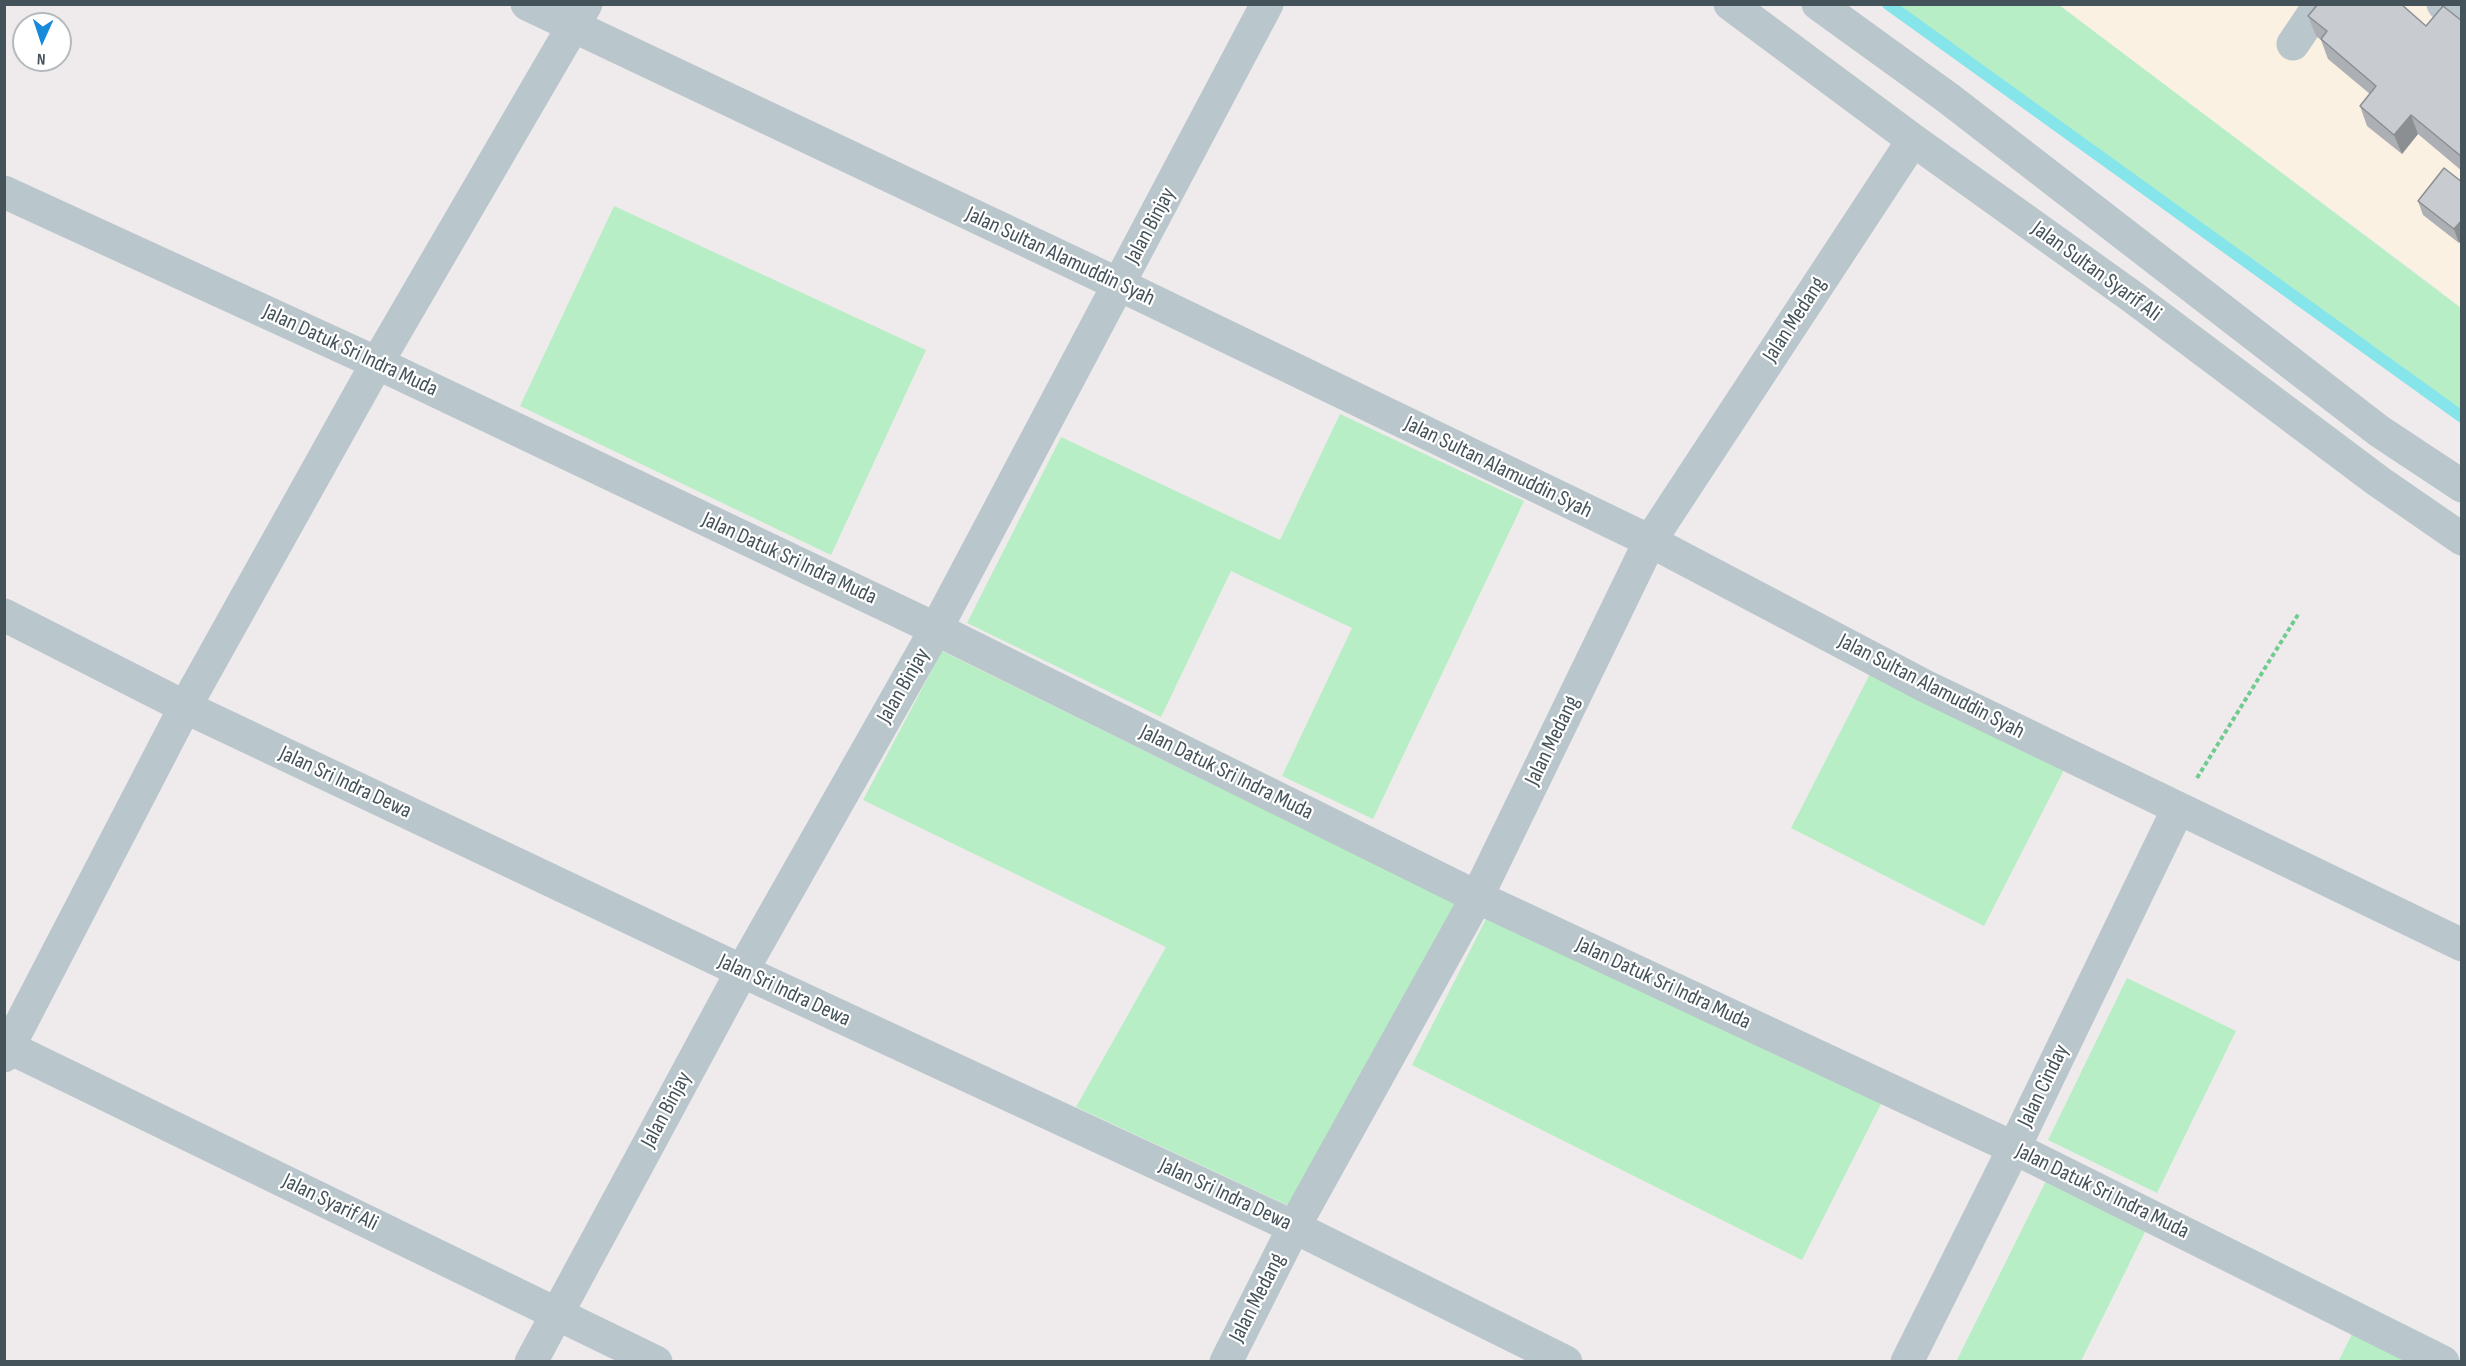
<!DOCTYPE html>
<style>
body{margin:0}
#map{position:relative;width:2466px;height:1366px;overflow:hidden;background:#efebec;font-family:"Sofia Sans Condensed",sans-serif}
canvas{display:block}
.frame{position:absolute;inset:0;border:6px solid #445259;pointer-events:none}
.north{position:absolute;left:12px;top:12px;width:60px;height:60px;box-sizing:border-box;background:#fff;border:2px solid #b4babd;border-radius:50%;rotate:183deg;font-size:16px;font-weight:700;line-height:24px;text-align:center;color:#445259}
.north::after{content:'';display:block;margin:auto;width:21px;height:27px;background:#188adb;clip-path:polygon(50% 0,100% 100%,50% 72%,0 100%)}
</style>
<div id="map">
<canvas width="2466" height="1366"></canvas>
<div class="frame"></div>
<div class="north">N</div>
</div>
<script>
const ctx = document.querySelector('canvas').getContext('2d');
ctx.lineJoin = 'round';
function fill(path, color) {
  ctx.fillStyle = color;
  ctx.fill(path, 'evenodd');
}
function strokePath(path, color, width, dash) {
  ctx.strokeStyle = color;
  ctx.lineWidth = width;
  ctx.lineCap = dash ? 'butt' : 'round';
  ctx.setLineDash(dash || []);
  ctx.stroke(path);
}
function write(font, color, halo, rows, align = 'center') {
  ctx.font = font + ' "Sofia Sans Condensed",sans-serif';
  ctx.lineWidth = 4.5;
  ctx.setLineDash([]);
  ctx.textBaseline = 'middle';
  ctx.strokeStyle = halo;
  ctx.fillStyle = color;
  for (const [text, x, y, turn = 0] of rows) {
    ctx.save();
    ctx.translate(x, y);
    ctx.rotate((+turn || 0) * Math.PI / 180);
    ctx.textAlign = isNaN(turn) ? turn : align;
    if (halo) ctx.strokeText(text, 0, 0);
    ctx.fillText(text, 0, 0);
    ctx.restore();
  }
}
const commercial = new Path2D(`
 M2059,5H2461V308L2435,287Z`);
const green = new Path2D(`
 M1886,5H2059L2461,308V418Z
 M614,206L926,350L831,555L520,406Z
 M1340,414L1524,501L1373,819L1282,776L1352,628L1231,571L1161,717L967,623L1061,437L1280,540Z
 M942,651L1456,904L1289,1206L1076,1107L1166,947L863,800Z
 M1871,672L2065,768L1984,926L1791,828Z
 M1492,907L1882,1102L1802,1260L1412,1065Z
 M2127,978L2236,1031L2157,1193L2048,1140Z
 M2047,1179L2147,1228L2081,1361L1956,1362Z
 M2354,1330L2419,1362H2338Z`);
const stream = new Path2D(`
 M1888,4L2462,417`);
const path = new Path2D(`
 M2197,778L2299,613`);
const minor = new Path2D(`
 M527,4L1120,285L1650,541L1925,686L2462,945
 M1730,4L1913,140L2134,298L2378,481L2462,539
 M1818,4L1948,98L2379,431L2462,486
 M2443,4L2462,19
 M2293,44L2320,4
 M4,192L377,363L936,629L1477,897L2014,1148L2443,1362
 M4,615L185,707L742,971L1294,1227L1566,1362
 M4,1045L656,1362
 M4,1056L185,707L377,363L586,4
 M531,1362L742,971L936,629L1267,4
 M1226,1362L1294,1227L1477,897L1650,541L1913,140
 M1907,1362L2014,1148L2178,809`);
const wall = new Path2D(`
 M2308,16L2426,26L2462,21V171L2418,134L2402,154L2367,126L2360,106L2370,94L2328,59L2321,40L2316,36Z
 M2444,168L2459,243L2423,215L2418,201Z`);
const shadedWall = new Path2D(`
 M2411,115L2418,134L2402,154L2394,135Z
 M2462,220V240L2459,243L2454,229Z`);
const building = new Path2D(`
 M2318,4H2401L2426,26L2443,6L2462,21V157L2411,115L2394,135L2360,106L2376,86L2321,39L2327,31L2308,16Z
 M2444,168L2462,182V220L2454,229L2418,201Z`);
const streetNames = [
 ["Jalan Binjay",1151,226,-62],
 ["Jalan Sultan Alamuddin Syah",1060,257,25],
 ["Jalan Sultan Syarif Ali",2096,272,36],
 ["Jalan Medang",1795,320,-57],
 ["Jalan Datuk Sri Indra Muda",350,351,25],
 ["Jalan Sultan Alamuddin Syah",1498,468,26],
 ["Jalan Datuk Sri Indra Muda",789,559,25],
 ["Jalan Binjay",904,686,-60],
 ["Jalan Sultan Alamuddin Syah",1931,687,27],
 ["Jalan Medang",1553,741,-64],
 ["Jalan Datuk Sri Indra Muda",1226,773,26],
 ["Jalan Sri Indra Dewa",345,783,25],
 ["Jalan Datuk Sri Indra Muda",1663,984,25],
 ["Jalan Sri Indra Dewa",784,991,25],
 ["Jalan Cinday",2044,1086,-64],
 ["Jalan Binjay",667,1110,-62],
 ["Jalan Datuk Sri Indra Muda",2102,1192,26],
 ["Jalan Sri Indra Dewa",1225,1195,25],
 ["Jalan Syarif Ali",330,1203,26],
 ["Jalan Medang",1258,1298,-63]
];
fill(commercial, '#fbf1e3');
fill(green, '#b8eec5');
strokePath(stream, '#85e5eb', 12);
strokePath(path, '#71cb91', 4, [4.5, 3]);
strokePath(minor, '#b9c6cb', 33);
fill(wall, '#acafb4');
fill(shadedWall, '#8c8f92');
fill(building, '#c8ccd1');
strokePath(building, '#8c8f92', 1.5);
write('22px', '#445259', '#fff', streetNames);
</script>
